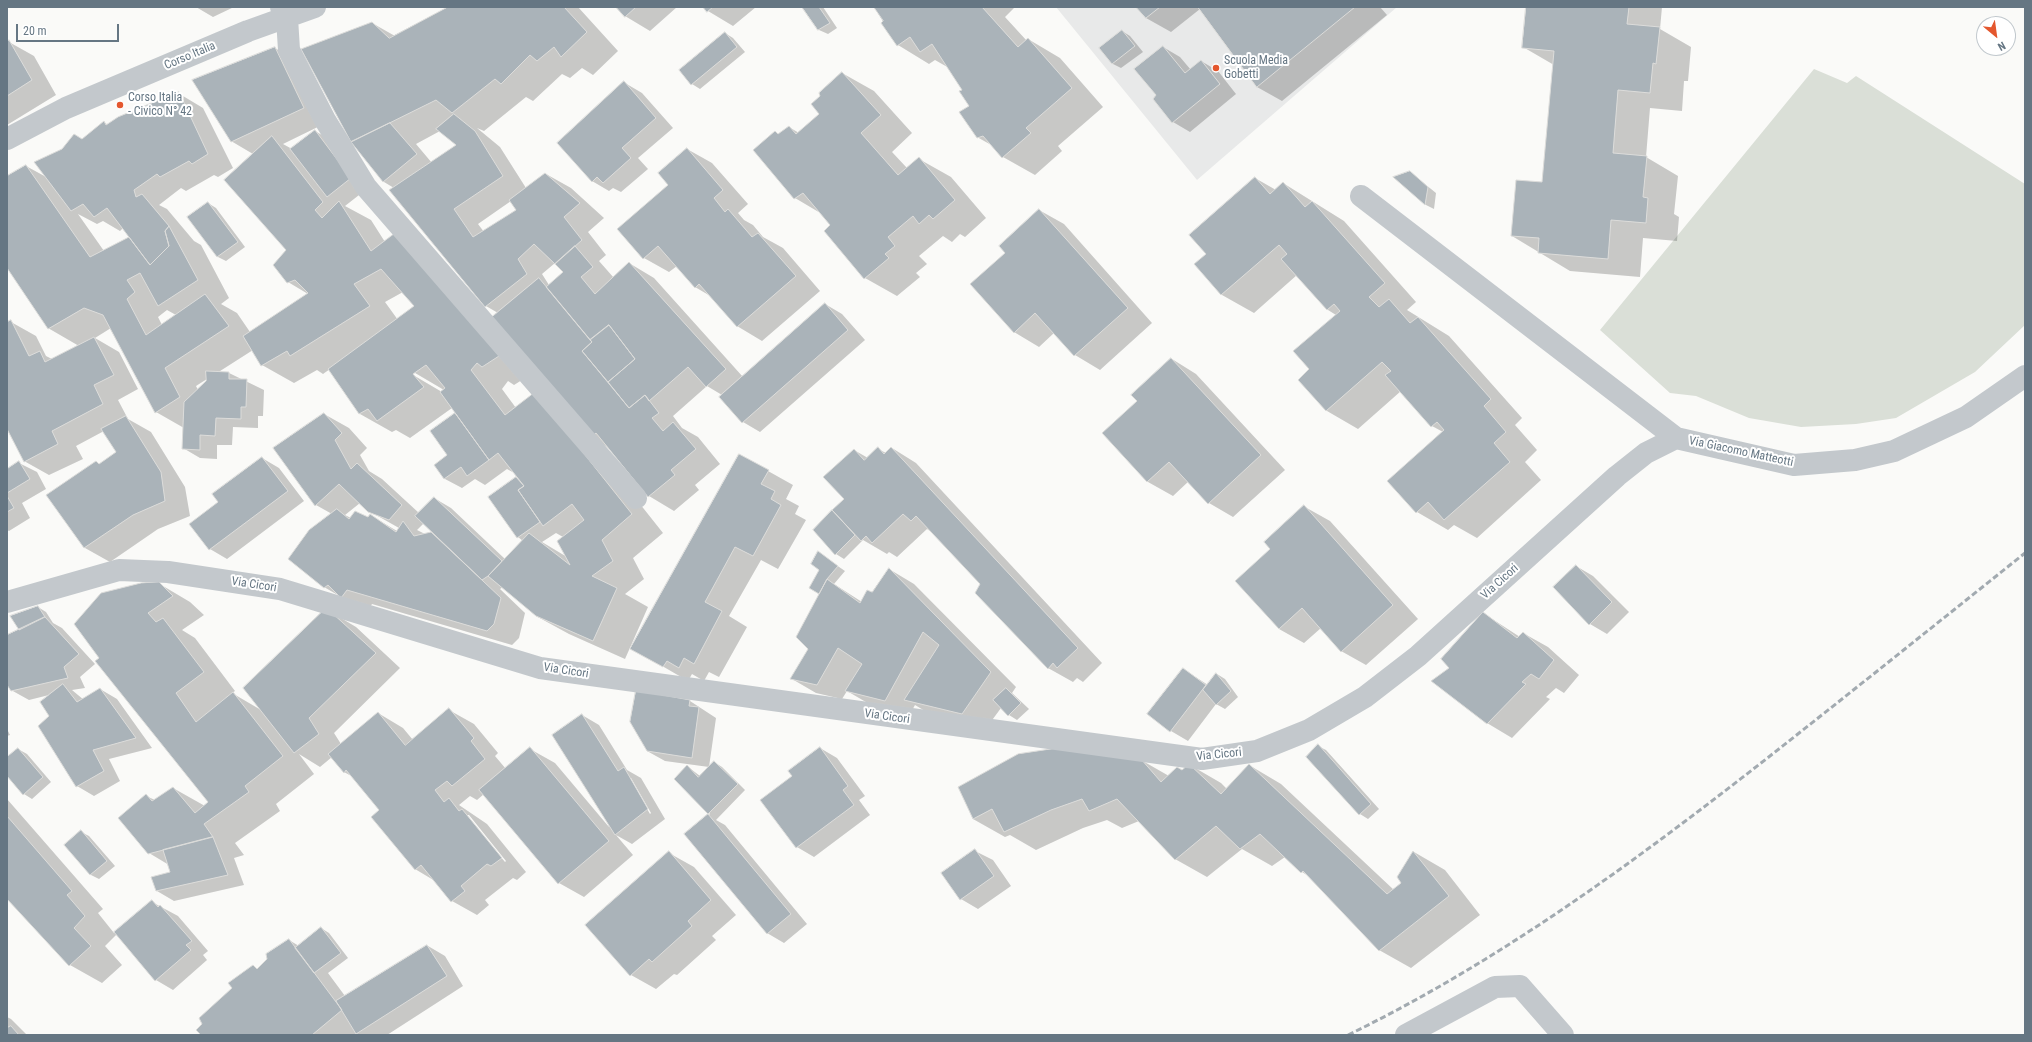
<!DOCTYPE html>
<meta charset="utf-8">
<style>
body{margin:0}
#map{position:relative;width:2032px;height:1042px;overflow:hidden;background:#fafaf8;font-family:"Roboto Condensed",sans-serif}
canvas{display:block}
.frame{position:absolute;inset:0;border:8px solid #657683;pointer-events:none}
.north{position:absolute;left:1976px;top:16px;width:40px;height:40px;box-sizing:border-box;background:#fff;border:1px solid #c1c8cd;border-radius:50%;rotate:151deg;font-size:11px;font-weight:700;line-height:16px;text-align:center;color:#657683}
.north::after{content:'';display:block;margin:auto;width:14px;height:18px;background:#e4572e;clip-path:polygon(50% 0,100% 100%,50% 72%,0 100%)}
.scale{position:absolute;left:16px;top:24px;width:103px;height:18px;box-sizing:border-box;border:2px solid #657683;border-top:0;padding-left:5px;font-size:12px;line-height:14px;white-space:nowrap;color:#657683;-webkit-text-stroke:3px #fff;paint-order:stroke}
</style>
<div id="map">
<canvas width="2032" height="1042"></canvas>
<div class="frame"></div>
<div class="north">N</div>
<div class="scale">20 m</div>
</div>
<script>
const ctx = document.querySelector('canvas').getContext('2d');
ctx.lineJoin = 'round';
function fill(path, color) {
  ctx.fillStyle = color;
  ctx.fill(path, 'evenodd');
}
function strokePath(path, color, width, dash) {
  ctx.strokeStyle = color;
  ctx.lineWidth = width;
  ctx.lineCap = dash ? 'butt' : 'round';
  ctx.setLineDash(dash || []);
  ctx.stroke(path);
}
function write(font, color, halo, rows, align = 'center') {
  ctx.font = font + ' "Roboto Condensed",sans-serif';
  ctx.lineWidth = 4;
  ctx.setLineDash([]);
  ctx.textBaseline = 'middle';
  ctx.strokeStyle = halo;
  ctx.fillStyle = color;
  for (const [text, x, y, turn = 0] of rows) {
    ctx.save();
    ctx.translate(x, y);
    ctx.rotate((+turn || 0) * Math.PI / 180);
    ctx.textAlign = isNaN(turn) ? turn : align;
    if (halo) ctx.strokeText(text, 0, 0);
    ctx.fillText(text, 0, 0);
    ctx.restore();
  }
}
const built = new Path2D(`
 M1056,7H1397L1197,180Z`);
const green = new Path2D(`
 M1814,69L1847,83L1856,76L2025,184V325L1975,372L1896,418L1856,424L1801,427L1749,418L1696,396L1670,393L1600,330Z`);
const shadow = new Path2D(`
 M196,7H234L213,17Z
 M450,7H578L618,51L593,75L582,68L570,78L562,74L533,101L526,97L484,131L477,128L500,147L526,188L546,174L571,188L604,218L588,232L606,255L599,261L614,278L629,263L654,278L743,377L825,304L842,314L865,340L760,432L743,422L720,397L722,395L707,386L673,416L682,428L698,437L720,464L695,485L699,490L674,511L649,496L609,448L591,437L498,313L486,306L394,188L384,182L352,142L372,23L395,36ZM440,131L458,145L432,163L416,144ZM511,201L518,211L484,232L478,224ZM555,263L564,272L549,285L542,274Z
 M617,7H677L650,31L625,16Z
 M704,7H756L733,26L708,11Z
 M803,7H823L837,28L828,34L819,30Z
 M874,7H1013L1014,8L1005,17L1027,41L1028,39L1060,58L1103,107L1058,146L1062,151L1035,175L1003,157L993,146L977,137L971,106L964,90L949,68L935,60L929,64L898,45Z
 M1138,7H1380L1387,15L1282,101L1257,87L1200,9L1171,32L1146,18Z
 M1527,7H1662L1660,29L1691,47L1688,81H1684L1682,111L1650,108L1646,157L1678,176L1674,214L1679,217L1677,241L1643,238L1640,277L1570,271L1512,236L1543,183L1554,65L1523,47Z
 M1122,31L1130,36L1143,52L1121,68L1113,64L1100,48Z
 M725,33L733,38L745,52L700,89L692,84L680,70Z
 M9,42L34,56L56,95L7,125V43Z
 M1163,47L1180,57L1191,70L1201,61L1218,71L1236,94L1190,132L1173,122L1157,95Z
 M275,48L300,63L328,122L283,144L292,149L315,131L332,141L368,188L345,206L371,220L385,242L530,375L514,385L508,381L502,389L516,408L567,412L663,533L633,558L644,579L625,594L648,607L625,659L569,634L536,616L503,587L500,589L525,613L519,638L512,645L372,604L367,612L324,587L332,514L316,505L324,414L349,428L367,448L360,455L369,471L382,479L419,513L434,498L451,508L505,559L523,541L518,537L516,478L521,481L516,474L507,469L485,485L475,479L462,488L445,479L435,465L449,455L455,414L459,417L452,408L410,438L396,430L392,432L360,414L330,369L323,374L317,370L294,383L262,365L253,350L217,373H229L264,390L263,416H258V428L233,427L232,445H217V459L200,458L183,448L184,428L156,412L111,328L95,338L119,352L138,389L118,400L128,419L151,432L185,487L190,516L158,529L110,562L85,548L47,495L96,462L101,465L117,452L104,431L76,446L83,459L49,475L24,461L7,427V324L11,322L36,336L46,356L52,359L79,346L48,328L7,266V177L26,166L48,178L82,140L104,122L108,125L178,93L203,108L233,168L218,177L214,175L186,191L181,188L159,205L167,209L194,241L201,245L229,298L221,304L237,313L250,332L308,294L288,282L287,250L253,154L231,141ZM78,214L97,224L103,221L120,231L123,228L131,238L104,251ZM403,292L415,307L398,320L385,302ZM167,310L176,315L162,325L158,317ZM410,370L444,390L442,392L408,372ZM207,379V382L198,390L196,386ZM360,503L369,511L399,528L397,531L370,515L369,518H351L345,515ZM424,523L433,533L425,534L417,530ZM556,533L563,537L567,557L542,542Z
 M842,73L874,91L912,133L892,152L907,168L919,159L951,177L986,218L965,237L960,234L952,242L943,236L919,256L927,264L916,273L920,277L897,296L865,278L832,225L822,214L795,198L754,150L789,127L799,133L821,114Z
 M625,83L642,93L673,128L638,158L648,169L621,192L613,188L609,191L592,181Z
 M687,149L712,163L748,204L738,213L744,220L753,225L763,237L783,248L820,291L762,341L737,326L712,297L695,287L677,266L669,272L644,258L670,185Z
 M1410,172L1436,193L1434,209L1426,205L1395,177Z
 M1255,178L1276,190L1283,183L1344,221L1416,302L1407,310L1449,336L1522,418L1515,425L1537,450L1525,462L1541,480L1477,538L1454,525L1448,530L1417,512L1443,432L1432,426L1401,391L1358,429L1327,411L1299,380L1311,370L1336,315L1328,310L1297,275L1254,313L1222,295L1195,264L1207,254Z
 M208,203L216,208L245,247L226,261L218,257L189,217Z
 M1039,210L1064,224L1152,323L1100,370L1075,355L1054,333L1039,347L1014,332L1006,253Z
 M1172,359L1196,374L1285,470L1233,517L1209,503L1189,481L1173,496L1148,482L1103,433L1139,401Z
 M892,448L916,463L1102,663L1083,682L1077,678L1073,682L1048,668L981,584L933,533L927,529L897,557L889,552L887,554L863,540L844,559L836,554L832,511L835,513L845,499L854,450L868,458L878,449L886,453Z
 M262,458L279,468L304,501L227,559L210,549L219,502Z
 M19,463L37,472L46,489L22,503L30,518L9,531L7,530V470Z
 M768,471L793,485L786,499L799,506L795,514L806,520L778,569L761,560L729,616L747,627L719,677L709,672L704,681L692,674L688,681L657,663Z
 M1305,507L1330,521L1418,619L1366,665L1341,651L1321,628L1304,643L1279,629Z
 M826,558L845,571L834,584L862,602L872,594L889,569L914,584L1016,687L1012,693L1029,709L1017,720L1009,715L1001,708L987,727L930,714L915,705L910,714L871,705L847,691L842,699L816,693L792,679L809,649Z
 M1576,566L1593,576L1629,612L1607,634L1590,624Z
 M158,583L190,602L204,615L182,630L195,638L235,691L232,693L261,710L331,612L356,627L400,668L334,733L341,744L378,713L403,728L413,740L449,710L474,724L498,753L495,756L506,769L530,749L555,763L609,827L582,715L599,725L627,770L641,778L665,819L632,844L616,835L633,855L584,897L559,883L484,794L477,800L470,796L459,805L487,824L526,872L517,880L513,878L485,900L489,905L477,915L452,901L435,881L415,869L381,810L353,777L344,772L332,757L320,767L299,754L314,774L276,804L280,811L235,843L244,855L234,858L244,885L174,901L157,891L171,872L169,865L149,853L146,796L155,800L173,788L205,806L209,802L97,661ZM629,778H631L651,813L650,814ZM466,815H469L506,861L505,862Z
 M38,607L46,612L53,623L62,628L95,664L80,677L85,688L72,690L84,700L100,689L117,699L152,748L109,759L120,781L94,796L77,786L51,716L49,695L29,700L11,690L7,684V636L20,630Z
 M1483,613L1520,637L1523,633L1548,647L1579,675L1564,693L1556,688L1546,697L1550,699L1512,738L1487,723L1450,668Z
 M1183,669L1208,685L1217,674L1225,679L1238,697L1225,709L1216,704L1188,741L1171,731L1148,714Z
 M637,691L690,701L716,718L709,767L665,761L647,751Z
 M7,729L10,735L7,736Z
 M1318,746L1326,750L1379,809L1368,819L1360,814L1308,757Z
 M820,748L837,758L865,796L859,800L870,815L814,857L797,847L762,800L794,776Z
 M18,749L27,754L51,782L32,799L24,794L7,775V758Z
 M1141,760L1169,776L1183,771L1190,765L1221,783L1227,789L1249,765L1281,784L1394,890L1402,883L1414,852L1445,870L1480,915L1411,968L1379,950L1310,877L1302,872L1285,857L1272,866L1242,849L1207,877L1175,859L1139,821L1122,828L1107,820L1083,828L1036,850L1010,835L1005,837L973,819L959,787Z
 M714,762L722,767L745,790L716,820L725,825L807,924L784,943L767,933L685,834L710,814L675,779L687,766L700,776Z
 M7,799L103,909L98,913L114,933L152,902L178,916L208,951L203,955L207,960L173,990L156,980L117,934L105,946L122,965L102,983L70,965L7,898Z
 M81,832L89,836L115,866L99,879L91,875L65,845Z
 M975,851L993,860L1011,886L978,909L961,899Z
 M669,853L694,867L736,915L712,936L716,940L677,975L674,974L656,989L631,975Z
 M321,928L329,933L348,958L328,973L345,996L428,946L445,956L463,986L387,1035H360L356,1033L354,1035H202L234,988L253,966L258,969L289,940L299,946Z
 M7,1017L11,1019L27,1035H7Z`);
const building = new Path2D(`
 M448,7H564L587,32L561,57L554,47L537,61L530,55L501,84L495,79L452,113L436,100L351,142L301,49L372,22L389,38Z
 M616,7H636L625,17Z
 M703,7H713L707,12Z
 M802,7H819L830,23L818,30Z
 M874,7H982L1018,47L1028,38L1072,88L1026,128L1031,133L1002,158L983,136L977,138L959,112L969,106L959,91L962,90L932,44L920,52L910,37L897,46L881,23L883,21Z
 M1136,7H1160L1146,18Z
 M1198,7H1355L1257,87Z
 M1526,7H1629L1627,24L1660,27L1656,64L1653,63L1650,93L1618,90L1613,153L1647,156L1643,197L1648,198L1646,223L1611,220L1608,259L1538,253L1539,238L1511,236L1516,180L1542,182L1554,51L1522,48Z
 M1122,30L1135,46L1112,64L1099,48Z
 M725,32L737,47L691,85L679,70Z
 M9,40L32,80L7,96V42Z
 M1163,46L1185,73L1201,60L1220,84L1172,123L1153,99L1156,95L1134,69Z
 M275,47L304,108L231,142L192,80Z
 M842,72L881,115L861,133L898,175L919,157L955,200L933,219L929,215L919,224L913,216L888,237L895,246L885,254L889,258L864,279L824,231L830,225L803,193L794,199L753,150L775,131L778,134L789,126L796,134L819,114L811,104L820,96L819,93Z
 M624,81L656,118L622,148L631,158L603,183L597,177L592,182L557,143Z
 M179,92L208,154L192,164L189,161L160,177L157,174L134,190L136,197L142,194L169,226L165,231L169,246L150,265L107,208L94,217L83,204L71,211L34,162L62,149L74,134L82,139L104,121L106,125L118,117Z
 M454,114L475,131L503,176L454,209L473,237L516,210L509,200L545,173L580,203L564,217L582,240L555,264L534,244L518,259L527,274L485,307L389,190L456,145L436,129Z
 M390,123L417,154L383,182L351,142Z
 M315,130L351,178L327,197L290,149Z
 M272,136L323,202L315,210L322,218L339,201L371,251L399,230L499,356L482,367L477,363L471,370L505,415L535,392L632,514L602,540L613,561L592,576L617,588L593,641L536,616L488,576L529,533L570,565L557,541L584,520L572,504L543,526L518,490L524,486L498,453L489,460L440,392L445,388L426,365L413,374L424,387L377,421L368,409L359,414L328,369L414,306L381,269L354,284L370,306L290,356L287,351L261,366L243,336L308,293L295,280L287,283L273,265L286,250L224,180Z
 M687,148L723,190L714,198L725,212L728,209L752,237L758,233L796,276L737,327L699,284L695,288L658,246L643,259L617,229L668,185L658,173Z
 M26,165L90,257L129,237L150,265L169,246L165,231L169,226L198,280L158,306L140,273L127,280L135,292L127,299L146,335L205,294L229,326L165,368L180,397L155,413L103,315L84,308L48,329L7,268V176Z
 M1410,171L1428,187L1425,205L1393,177Z
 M1255,177L1270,194L1283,182L1305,207L1312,201L1385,283L1369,297L1379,307L1389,299L1410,323L1418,317L1491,399L1484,406L1506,432L1494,443L1510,462L1444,520L1428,502L1416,513L1387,481L1444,430L1437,422L1431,427L1385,375L1391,371L1382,362L1326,411L1298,380L1309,369L1293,351L1340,311L1334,304L1327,310L1281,259L1287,254L1279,245L1221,295L1194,264L1206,254L1189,235Z
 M208,202L238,242L217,257L187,217Z
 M1039,209L1128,308L1074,356L1035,313L1014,333L970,284L1005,253L999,246Z
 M575,246L593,267L581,277L595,294L629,262L726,369L706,387L688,367L649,401L645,395L629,408L608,382L635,359L609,325L590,340L546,287L563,272L555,264Z
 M539,278L592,342L582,351L629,408L645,395L659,413L652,418L663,431L673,422L696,449L671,470L675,475L648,497L596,433L590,438L492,317Z
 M825,303L848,330L742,423L719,397Z
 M11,320L29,356L40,351L45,362L94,337L114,375L94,385L103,404L52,431L58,444L24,462L7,429V322Z
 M609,325L635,359L608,382L582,351L592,342L590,340Z
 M1171,358L1261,455L1208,504L1169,462L1147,482L1102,433L1137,401L1131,395Z
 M206,371L229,372V379H247L246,407H241V419L216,418L215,436L200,435V450L182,449L184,402L206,381Z
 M324,413L342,433L335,440L351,469L357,463L402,505L389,520L368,512L339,484L315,506L273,448Z
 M455,413L489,460L467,476L461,467L444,479L434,465L447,455L430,431Z
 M126,416L161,472L165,501L133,515L84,548L46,495L96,461L99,464L116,452L101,429Z
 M878,447L884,454L891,447L1078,648L1057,668L1053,663L1048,669L975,593L980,584L916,516L911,521L903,514L872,543L866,536L861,541L832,510L844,499L823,477L854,449L864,460Z
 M739,454L769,470L761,484L775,491L771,499L781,505L753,556L735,547L705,602L722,611L694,664L684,658L679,668L667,661L663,667L630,649Z
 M262,457L288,491L209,550L189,524L218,502L212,494Z
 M19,461L30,479L7,493V469Z
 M516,477L524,486L518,490L540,522L517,538L488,497Z
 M7,496L14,508L7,512Z
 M434,497L502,561L488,576L482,580L415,516Z
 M1304,505L1393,605L1341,652L1302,608L1279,629L1235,581L1270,549L1264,542Z
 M337,509L349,519L355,511L368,517L370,514L396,532L403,521L414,536L431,532L501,598L494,624L487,631L347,590L341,598L328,585L324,588L288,559L309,530Z
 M832,510L855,535L835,555L813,530Z
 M818,551L838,566L827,579L819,594L809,588L819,570L811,564Z
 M1576,565L1612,602L1589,625L1553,587Z
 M889,568L991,672L962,714L904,700L939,645L923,632L885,701L845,691L862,664L838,648L817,685L790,679L808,649L796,637L827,579L860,603L867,590L872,592Z
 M159,582L173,596L148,613L156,622L163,618L204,672L176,693L196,722L233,692L283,756L245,786L249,792L204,824L213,837L148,854L118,818L146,794L152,801L173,787L195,813L208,802L95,661L99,658L74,624L101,593L141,583Z
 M38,606L45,617L19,630L10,616Z
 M325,609L331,612L376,653L309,718L319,734L294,753L243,688Z
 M1483,612L1517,638L1523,632L1554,660L1539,679L1531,674L1522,682L1526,684L1487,724L1431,681L1449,668L1441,659Z
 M45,617L79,654L64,667L68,678L11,691L7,685V635Z
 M1183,668L1206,685L1170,732L1147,714Z
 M1216,673L1231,691L1216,705L1203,690Z
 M63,684L77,702L100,688L136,738L93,750L104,771L76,787L38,726L49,716L40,702Z
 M1006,688L1021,703L1008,716L993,700Z
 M636,690L690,700L689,706L699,707L692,758L647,751L630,722Z
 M449,708L474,738L471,741L485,759L452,786L447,781L435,790L444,802L449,798L459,811L462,809L502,858L491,866L487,864L461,886L465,891L451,902L421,865L415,870L371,817L379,810L346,770L344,773L328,754L378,712L405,745Z
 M582,714L618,771L624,767L648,809L615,835L552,735Z
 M1318,744L1371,804L1359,815L1306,757Z
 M1071,746L1141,759L1161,782L1177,767L1182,770L1189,764L1221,794L1249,764L1387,894L1401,883L1397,877L1413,851L1449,896L1379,951L1303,871L1301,873L1260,834L1240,849L1216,826L1175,860L1117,799L1089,811L1082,799L1051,810L1004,832L992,809L973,819L958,787L1018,754Z
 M530,747L609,841L558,884L479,790Z
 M820,747L848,786L843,790L854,805L796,848L760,800L792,776L788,771Z
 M18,748L43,777L23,795L7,776V757Z
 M714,761L738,784L708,814L674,779L687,765L698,777Z
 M708,814L791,914L767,934L684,834Z
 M7,816L72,891L67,895L85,916L74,928L91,946L69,966L7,899Z
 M81,830L107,861L90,875L64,845Z
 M213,837L228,875L156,891L151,877L170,872L163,850Z
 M975,849L994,876L960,900L941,873Z
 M669,851L711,900L688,921L692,926L652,962L649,959L630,976L585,925Z
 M152,900L158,907L160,905L192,941L186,945L191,950L155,981L114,932Z
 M321,927L341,953L314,973L295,948Z
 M289,939L342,1010L312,1035H201L196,1030L202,1024L199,1018L232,988L228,983L253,965L257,969L267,959L266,954Z
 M427,945L447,976L356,1034L336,1001Z
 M11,1026L19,1035H7V1028Z`);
const minor = new Path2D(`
 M281,7L287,18L289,50L325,120L366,187L636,498
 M7,139L66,108L248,31L315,7
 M1361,196L1676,438L1794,465L1855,460L1894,451L1966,417L2025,376
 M7,602L119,570L168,572L280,589L540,668L1202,759L1257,751L1309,730L1365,697L1418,656L1617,476L1646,453L1676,438
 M1406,1035L1495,987L1520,986L1563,1035`);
const rail = new Path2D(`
 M1348,1035C1500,961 1637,860 1770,756C1855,689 1940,621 2025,553`);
const markers = [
 [1216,68,4,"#e4572e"],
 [120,105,4,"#e4572e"]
];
const streetNames = [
 ["Corso Italia",190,56,-23],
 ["Via Giacomo Matteotti",1741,452,12],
 ["Via Cicori",1500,582,-42],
 ["Via Cicori",254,585,9],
 ["Via Cicori",566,671,9],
 ["Via Cicori",887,717,8],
 ["Via Cicori",1219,755,-6]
];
const poiNames = [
 ["Scuola Media",1224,61],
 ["Gobetti",1224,75],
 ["Corso Italia",128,98],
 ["- Civico N° 42",128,112]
];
fill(built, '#e8e9e9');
fill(green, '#dadfd7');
fill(shadow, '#0003');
fill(building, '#aab3b9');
strokePath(building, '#dcdcda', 1);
strokePath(minor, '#c3c8cc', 22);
strokePath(rail, '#a2aab0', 3, [6, 3]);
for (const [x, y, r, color] of markers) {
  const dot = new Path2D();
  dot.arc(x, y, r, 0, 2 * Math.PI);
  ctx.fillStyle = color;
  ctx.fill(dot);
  strokePath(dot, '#fff', 1.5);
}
write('12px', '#657683', '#fff', streetNames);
write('12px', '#657683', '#fff', poiNames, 'left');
</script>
